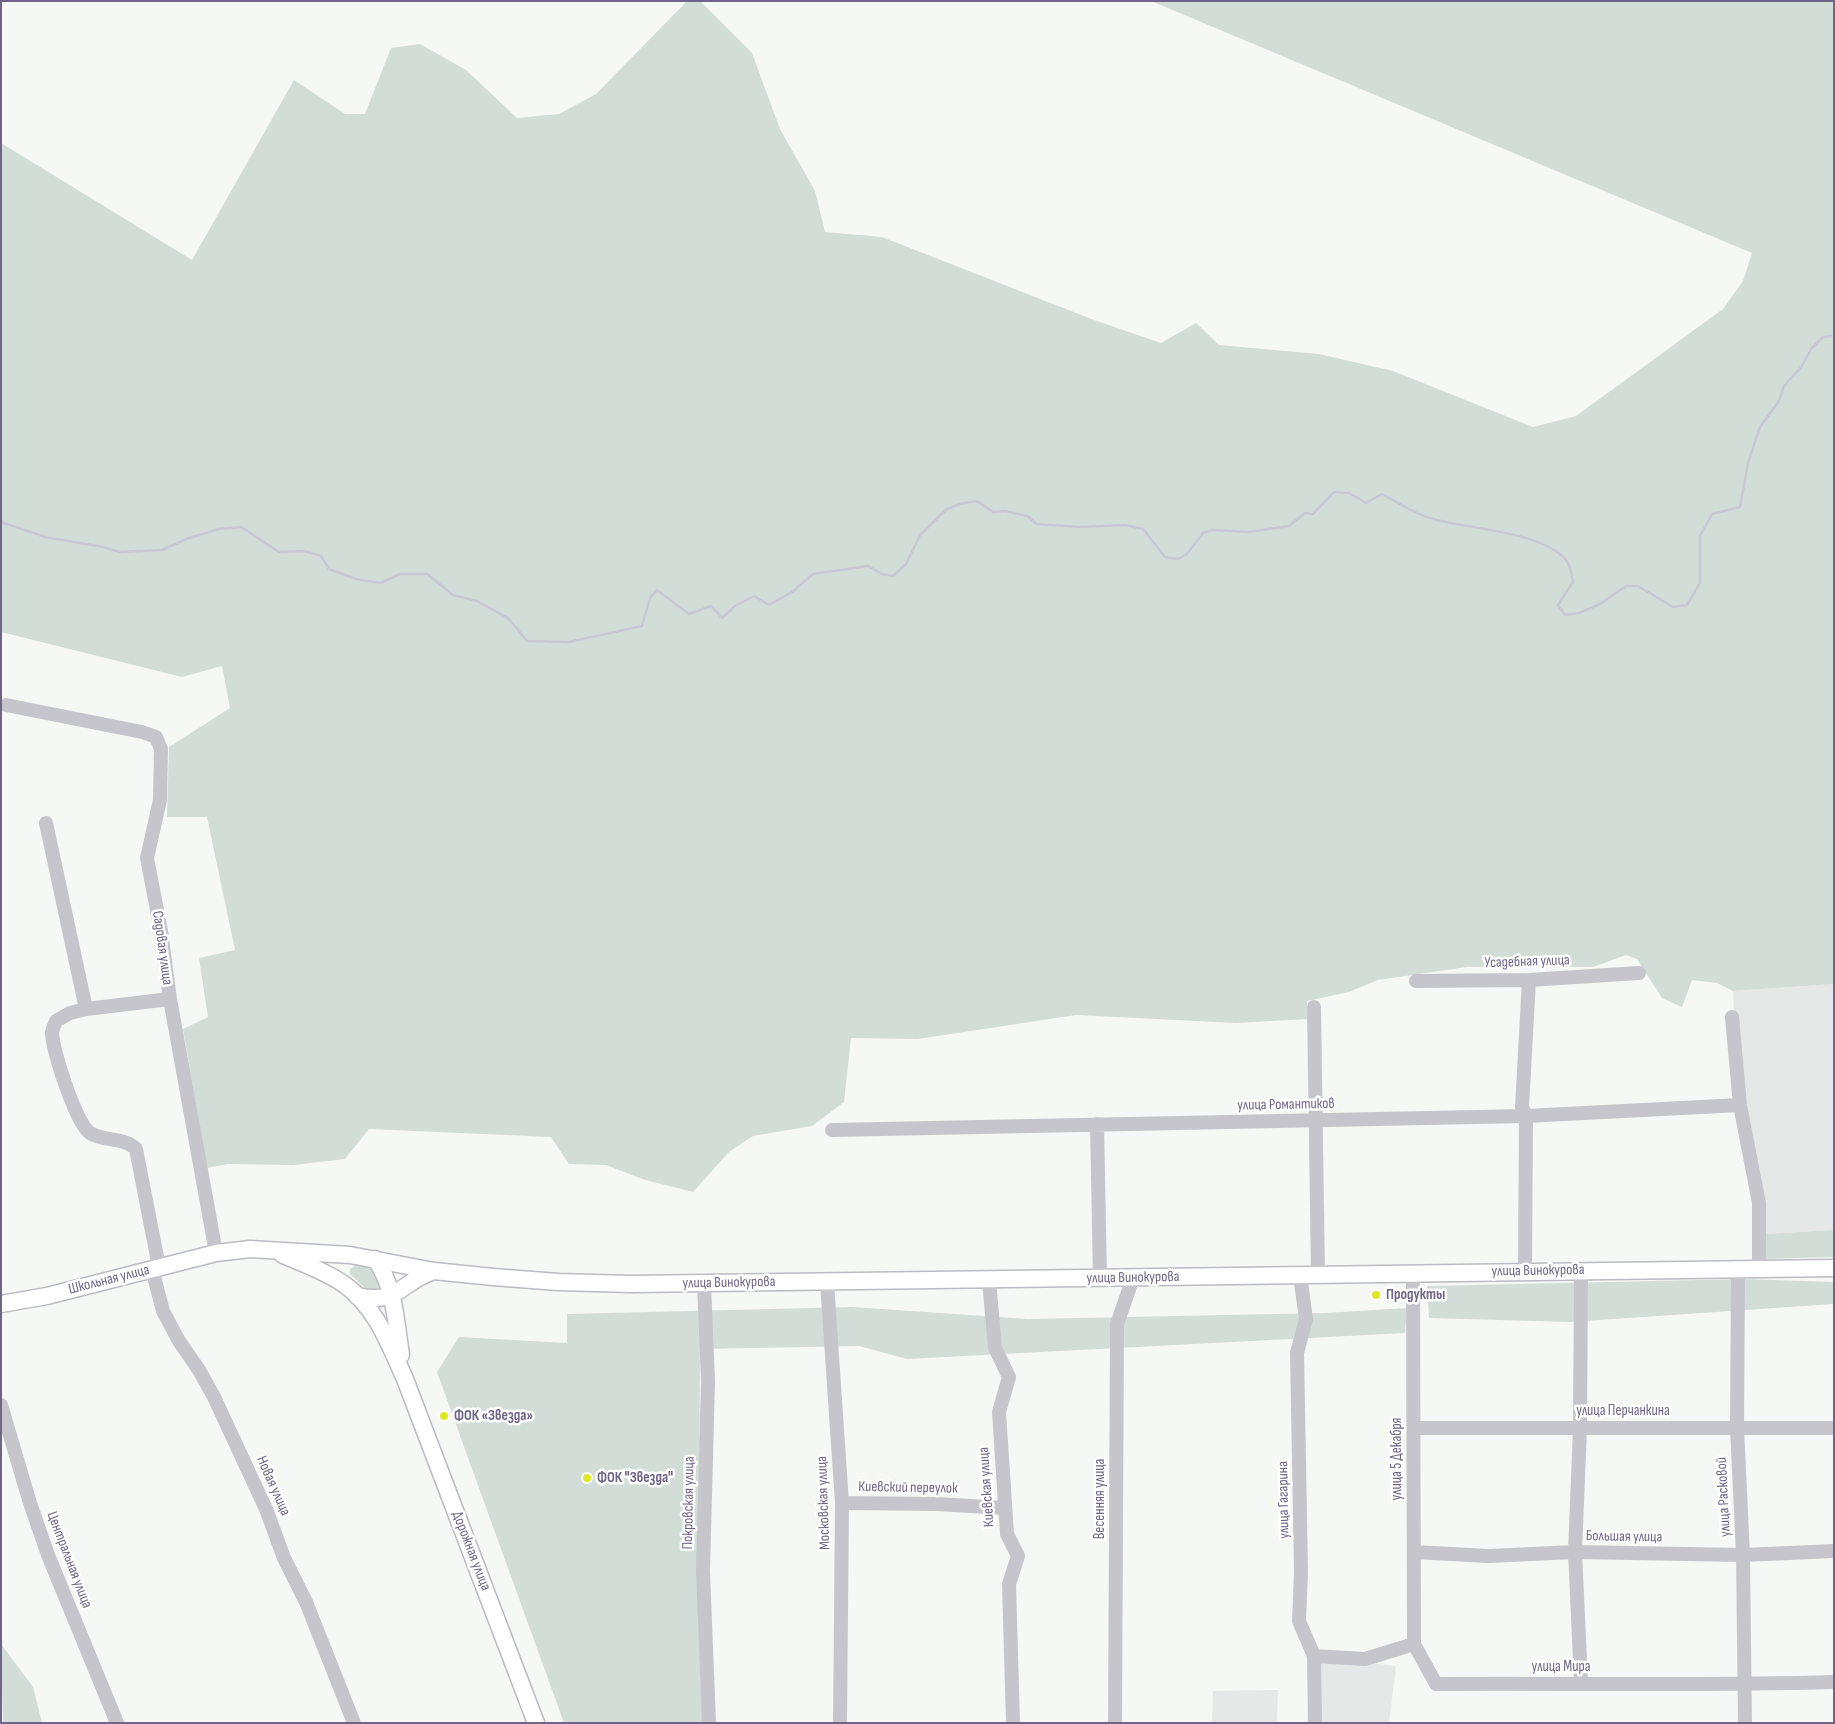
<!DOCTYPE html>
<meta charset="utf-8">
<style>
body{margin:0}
#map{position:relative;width:1835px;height:1724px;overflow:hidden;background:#f5f8f5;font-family:"Sofia Sans Condensed",sans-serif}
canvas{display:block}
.frame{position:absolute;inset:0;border:2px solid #6f6687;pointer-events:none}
</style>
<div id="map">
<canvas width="1835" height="1724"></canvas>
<div class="frame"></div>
</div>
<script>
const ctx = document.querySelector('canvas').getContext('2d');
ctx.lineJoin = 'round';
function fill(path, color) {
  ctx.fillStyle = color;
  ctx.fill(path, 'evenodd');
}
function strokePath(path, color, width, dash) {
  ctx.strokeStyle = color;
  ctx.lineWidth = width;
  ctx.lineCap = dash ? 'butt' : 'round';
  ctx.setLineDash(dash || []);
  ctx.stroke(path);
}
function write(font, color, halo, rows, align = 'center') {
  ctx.font = font + ' "Sofia Sans Condensed",sans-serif';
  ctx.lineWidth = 5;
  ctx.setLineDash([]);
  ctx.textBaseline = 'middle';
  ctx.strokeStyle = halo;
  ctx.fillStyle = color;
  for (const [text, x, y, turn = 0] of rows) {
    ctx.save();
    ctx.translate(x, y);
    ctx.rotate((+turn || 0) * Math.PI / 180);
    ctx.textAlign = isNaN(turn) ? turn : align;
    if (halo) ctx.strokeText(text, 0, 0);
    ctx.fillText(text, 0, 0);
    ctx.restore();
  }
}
const built = new Path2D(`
 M1834,984V1230L1764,1234L1734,1018L1733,991Z
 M1314,1656L1396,1666L1389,1723H1315Z
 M1278,1690L1277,1723H1212L1213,1691Z`);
const green = new Path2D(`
 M687,1H700L752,53L780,129L815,191L825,232L882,237L1094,320L1161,343L1196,323L1219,345L1319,354L1393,371L1533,427L1576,416L1723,309L1743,281L1752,253L1151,1H1834V984L1733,991L1717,983L1692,980L1682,1007L1662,998L1637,959L1626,955L1593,967H1467L1378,980L1349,992L1307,1001V1019L1236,1023L1076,1015L918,1039L851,1038L844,1102L812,1126L753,1136L729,1152L693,1192L645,1180L606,1165L569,1164L551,1137L369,1129L345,1159L294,1165L228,1164L207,1168L183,1029L208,1017L199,958L235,950L207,817H167L169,747L230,708L222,666L182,677L1,632V143L192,260L294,80L345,114H365L391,48L420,44L466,70L517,118L559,114L596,94Z
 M1834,1230V1257L1765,1259L1764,1234Z
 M357,1265C373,1267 377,1274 383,1288L378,1294L367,1290L350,1274V1269Z
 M1743,1279L1834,1282V1304L1569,1322L1429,1318L1427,1286Z
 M852,1307L1028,1319L1324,1313L1407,1308L1405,1333L907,1359L859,1346L700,1349L699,1571L704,1723H564L437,1372L459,1337L567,1343V1314Z
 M1,1644L33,1687L42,1723H3Z`);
const stream = new Path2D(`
 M1,522L45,537L103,547L120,552L162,550L189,538L219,529L241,527L279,552L304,551L321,556L329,569L356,579L381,583L400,574H427L453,595L477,601L508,618L527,641L569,642L642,626L650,598L657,590L689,614L711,606L722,618L735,606L754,596L769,605L792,592L813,574L868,566L882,574L893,576L906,564L920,535L947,509L960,504L977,501L993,512L1005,511L1027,516L1037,524L1079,527L1125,525L1143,529L1165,557L1178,559L1187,554L1203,533L1212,530L1249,532L1289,526L1305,513L1313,514L1334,492L1349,493L1366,503L1382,494C1401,504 1416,515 1437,520C1471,529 1543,532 1566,560C1570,565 1572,575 1573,582L1558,605L1565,615L1579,613L1600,604L1626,586H1638L1673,607L1687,605L1700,583V536L1712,514L1740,507L1748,463L1760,427L1779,401L1784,386L1802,366L1811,349L1823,337L1834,336`);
const minor = new Path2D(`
 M6,705L142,732L156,737L161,749L160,800L147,858L161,931L170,999L216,1253
 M46,823L86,1009L70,1013L56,1021C55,1024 53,1028 52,1032C52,1049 76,1124 90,1133C104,1142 125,1137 136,1149L159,1267
 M1416,981L1529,980L1639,973
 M1314,1007L1318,1274
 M86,1009L170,999
 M1732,1017L1740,1105L1759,1203V1268
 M1097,1124L1100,1278
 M832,1130L1526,1116L1740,1105
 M152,1269L163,1311L179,1341L199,1370L214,1397L266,1509L284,1558L306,1602L354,1723
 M1738,1269L1737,1428L1743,1555L1745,1723
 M1525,1270L1526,1116L1522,1107L1529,980
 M1413,1273L1414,1644
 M1300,1275L1306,1319L1297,1353L1301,1572L1299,1621L1314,1656L1315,1723
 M989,1280L995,1348L1009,1377L999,1412L1007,1534L1018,1556L1009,1584L1013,1723
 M827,1282L842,1503L840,1723
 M704,1284L708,1381L703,1571L709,1723
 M1,1405L30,1503L48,1555L117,1723
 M1413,1428H1834
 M842,1503L937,1504L1004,1508
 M1414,1552L1488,1556L1575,1552L1743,1555L1834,1551
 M1314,1656L1365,1659L1414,1644L1436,1684C1569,1683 1701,1686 1834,1682
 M1581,1682L1575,1552L1580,1428L1581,1270
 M1115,1723L1117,1324L1133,1278`);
const major = new Path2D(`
 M283,1255C304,1264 327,1272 345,1285C376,1307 390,1346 405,1379L536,1723
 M375,1259C395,1286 396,1323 401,1355
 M357,1296C400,1305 398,1283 434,1271
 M1,1304L47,1296L216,1253L250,1249L350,1255L434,1271L493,1277L558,1282L632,1284L1834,1268`);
const markers = [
 [1376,1295,5,"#dce824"],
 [444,1416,5,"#dce824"],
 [587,1478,5,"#dce824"]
];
const streetNames = [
 ["Садовая улица",162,948,82],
 ["Усадебная улица",1527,962,-2],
 ["улица Романтиков",1286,1105,-1],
 ["улица Винокурова",1538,1271,-1],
 ["улица Винокурова",1133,1278,-1],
 ["Школьная улица",109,1280,-14],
 ["улица Винокурова",729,1283,-1],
 ["улица Перчанкина",1623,1411],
 ["улица 5 Декабря",1397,1459,-90],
 ["Новая улица",273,1486,66],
 ["Киевская улица",987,1487,-94],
 ["Киевский переулок",908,1488,1],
 ["улица Расковой",1724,1497,-93],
 ["Весенняя улица",1100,1499,-90],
 ["улица Гагарина",1284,1500,-91],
 ["Покровская улица",689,1503,-89],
 ["Московская улица",824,1503,-92],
 ["Большая улица",1624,1537,1],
 ["Дорожная улица",471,1551,69],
 ["Центральная улица",69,1560,69],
 ["улица Мира",1561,1667]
];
const poiNames = [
 ["Продукты",1386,1295],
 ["ФОК «Звезда»",454,1416],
 ["ФОК \"Звезда\"",597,1478]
];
fill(built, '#e6e8e8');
fill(green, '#d3ddd8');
strokePath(stream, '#c8c8d4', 2.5);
strokePath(major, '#bcbac2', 19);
strokePath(minor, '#c7c5cc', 14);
strokePath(major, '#fff', 16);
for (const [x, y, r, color] of markers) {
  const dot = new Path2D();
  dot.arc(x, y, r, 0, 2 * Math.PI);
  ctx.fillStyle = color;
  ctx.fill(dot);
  strokePath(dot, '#fff', 2);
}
write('15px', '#6f6687', '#fff', streetNames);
write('bold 15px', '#6f6687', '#fff', poiNames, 'left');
</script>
